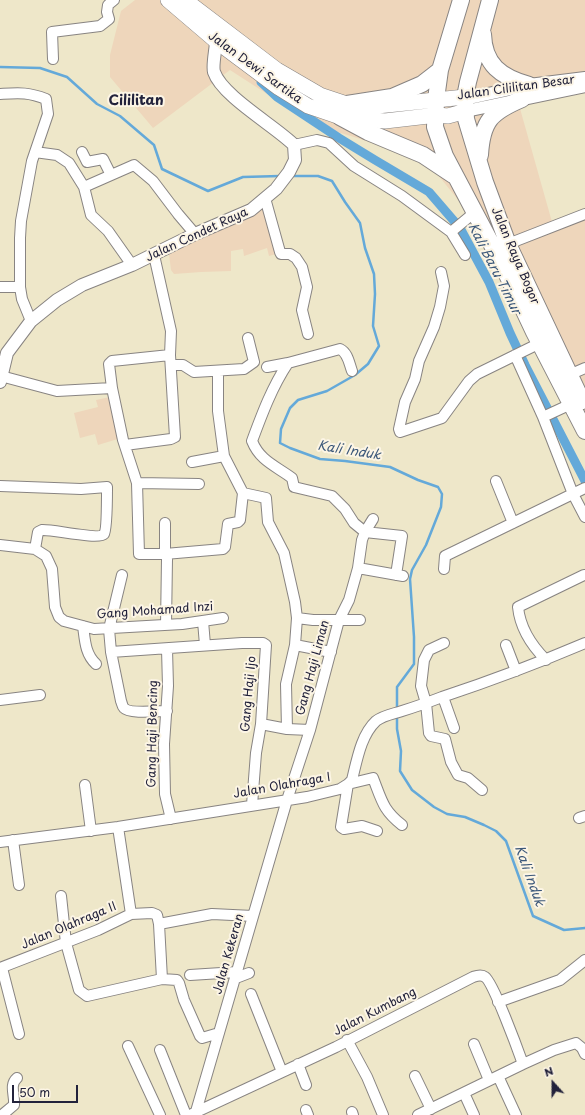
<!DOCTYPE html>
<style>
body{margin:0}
#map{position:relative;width:585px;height:1115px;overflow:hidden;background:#eee7c9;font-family:"Playpen Sans",sans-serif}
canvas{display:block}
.north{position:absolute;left:533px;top:1063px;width:40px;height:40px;-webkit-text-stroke:3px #fcf5e5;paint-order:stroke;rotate:339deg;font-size:11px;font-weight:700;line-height:16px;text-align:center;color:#22223b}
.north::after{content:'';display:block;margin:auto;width:14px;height:18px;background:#22223b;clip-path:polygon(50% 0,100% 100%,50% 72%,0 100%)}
.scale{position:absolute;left:12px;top:1085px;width:66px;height:18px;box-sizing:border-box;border:2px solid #22223b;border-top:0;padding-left:5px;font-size:12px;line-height:14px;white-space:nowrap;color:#22223b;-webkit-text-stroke:3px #fcf5e5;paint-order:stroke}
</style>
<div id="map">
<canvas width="585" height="1115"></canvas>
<div class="north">N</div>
<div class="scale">50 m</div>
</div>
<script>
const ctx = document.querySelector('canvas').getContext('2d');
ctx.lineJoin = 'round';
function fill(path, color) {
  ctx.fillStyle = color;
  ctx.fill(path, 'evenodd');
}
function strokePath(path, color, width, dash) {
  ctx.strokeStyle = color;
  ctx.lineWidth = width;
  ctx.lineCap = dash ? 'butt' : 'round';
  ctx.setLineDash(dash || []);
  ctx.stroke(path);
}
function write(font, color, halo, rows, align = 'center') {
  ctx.font = font + ' "Playpen Sans",sans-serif';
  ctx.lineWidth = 4;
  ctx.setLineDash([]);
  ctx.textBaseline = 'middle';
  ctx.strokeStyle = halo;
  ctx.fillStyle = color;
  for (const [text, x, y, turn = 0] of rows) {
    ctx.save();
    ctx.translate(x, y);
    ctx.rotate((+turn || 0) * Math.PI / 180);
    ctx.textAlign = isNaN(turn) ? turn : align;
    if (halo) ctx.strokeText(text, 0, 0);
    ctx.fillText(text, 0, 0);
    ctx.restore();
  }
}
const built = new Path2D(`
 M135,0H585V89L519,105L552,222L585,212V435L472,217L425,159L315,125L230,70L153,128L110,77V55L121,11Z
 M271,205L283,252L269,256L267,248L244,256L243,249L231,251V271L201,272L174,274L171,270L168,246L225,226Z
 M110,397L121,438L98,445L95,434L80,438L74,413L98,407L96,400Z`);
const stream = new Path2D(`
 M0,67L40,68L67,77L97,104L120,116L154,145L162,169L208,191L243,177L280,176
 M291,176H318L332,181L345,202L360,223L365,248L374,274L375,294L373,326L379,346L368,364L355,375L327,391L298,400L290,408L281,429L280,443L290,448L320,459L345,461L390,467L418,480L438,487L442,494L441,507L426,545L412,570L410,579L414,637V664L397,687V710
 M397,715V729L401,751L400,771L412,790L434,807L447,814L465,817L484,825L496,831L506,841L533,916L564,930L585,928`);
const canal = new Path2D(`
 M261,82L277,97L339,138L375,160L429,192L460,228L489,282L510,333L525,365L585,481`);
const minor = new Path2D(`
 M53,59L52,32L100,26L109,19L107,12L108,5L114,0
 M0,94C19,93 28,92 46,99L48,114L32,161L21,221L20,238V287L22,299L31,321
 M294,145L317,140L329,143L354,166L402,196L451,232L465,255
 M35,152L57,155L69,163L84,187L91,215L108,231L132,265
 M82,152L87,162L103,159L111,175
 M84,187L134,165L153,181L178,214L195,234
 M265,198L280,252L281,254H290L296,258L302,267L307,287L302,310L308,334
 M451,232L475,212
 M508,244L585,214
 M441,272L444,286L440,307L434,327L419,361L415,379L405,402L399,429L400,432L442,418L469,381L477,374L540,343
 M0,287H20
 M515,355L543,417L573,494L585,517
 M288,363C272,387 262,414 252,441C260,461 276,466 292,478L294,487L332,496L345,509L354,523L365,532L402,536L396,575
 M171,365H183L194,372L244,369L254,362L248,338
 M267,367L288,363L340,349C348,353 349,363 352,371
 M218,371V411L224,456L243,493L266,498L268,522L284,553L295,602L297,618
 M569,375L585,368
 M1,376L57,391L112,388L123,440L137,483L139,554H165L223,549L225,547L228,524L238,522L240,520L243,493
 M112,388L109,364L112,361L170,355
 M543,417L571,404
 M125,445L171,439L175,437L170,355L171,331L154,255
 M192,462L224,456
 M496,481L513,523
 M137,483L199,484
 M0,486L81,489L107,487C107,495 107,530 104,534C99,540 51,529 42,530L38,532L35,549
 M165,523V554
 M0,545L35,549L46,556L52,569L55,607L59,617L64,621L94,629L182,624L223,618
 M358,568L403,576
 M444,569L445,556L585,488
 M122,575L109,629L111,652L121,701C122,703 122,706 124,708C129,714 158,711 167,711
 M203,621L205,645
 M166,625L167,559
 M83,626C85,640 85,654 96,664
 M444,643L429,650L424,660L421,686L426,703L429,733L431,736L445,739L451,762L458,775L468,778L482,790
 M295,645L331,652
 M506,645L516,671
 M167,649L168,686L164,744L165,794L171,819
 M111,652L242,643H263L266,645L261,724L256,753L252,805
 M546,660C532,646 520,627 518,607L584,575
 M443,697L454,728
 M0,700L40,695
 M261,724L287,729L310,730
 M287,729L286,684L295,645L297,618L313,620H360
 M85,785L91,831
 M579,818L585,816
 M377,831L362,826L344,829L341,827L348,784L373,778C382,801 383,810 402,825
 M13,840L19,885
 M0,842L118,827L307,797L340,789L348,784L352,780C357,760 361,735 376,721C384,715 393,714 402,711C415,707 429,702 442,697C490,681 538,663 585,643
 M61,896L66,943L79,990L87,996L162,979L159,924L157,915L152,913L131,914
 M159,924L212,914L253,916
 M0,968L98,930L131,914L118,827
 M2,968L19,1034
 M190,975L237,972
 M236,978L249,973
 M162,979L177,980L179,983L184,1000L200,1036L202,1038L219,1033
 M251,994L282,1072
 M498,1002L560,980L585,960
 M347,1040L367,1077L383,1115
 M474,1044L489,1080
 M128,1046L160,1115
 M160,1050L186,1115
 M298,1064L306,1085
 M415,1076L431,1109
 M498,1076L516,1115
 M464,1093L474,1115
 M306,1110L308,1115
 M352,1112L353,1115
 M192,1114L336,1047L473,977C476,976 481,974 485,977C493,982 518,1050 523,1064
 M2,1115L14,1105C15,1095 9,1085 17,1078
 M195,1115L287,800L310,730L339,620L349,600L358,568L362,540L365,532L373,519
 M418,1115L523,1064L554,1050L576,1043L582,1048L585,1054`);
const tertiary = new Path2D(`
 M465,97H474L529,85L585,78
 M466,111L585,86
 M0,382L7,353L31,321L57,300L82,285L132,265L195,234L251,210L276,189L289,172L295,160L294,145C275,126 222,96 214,72C212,65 216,49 216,41`);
const primary = new Path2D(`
 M168,0L216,41L279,88L308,106L340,117L385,121L437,115L448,116L466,111
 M185,0L277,70L320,95L347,104L367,107L465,97`);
const trunk = new Path2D(`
 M461,0L440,70L436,99L435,127L445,156L502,264L534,332L585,431
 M490,0L468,82L465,97L466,119L485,182L508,244L582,401
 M483,34C484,65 501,77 529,85
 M347,104L392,97L422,84L440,70
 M340,117L368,132L423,155L453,175
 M480,155C482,121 491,112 522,99`);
const streetNames = [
 ["Jalan Dewi Sartika",255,68,36],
 ["Jalan Cililitan Besar",516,88,-8],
 ["Jalan Condet Raya",197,235,-25],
 ["Jalan Raya Bogor",515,256,67],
 ["Gang Mohamad Inzi",155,611,-4],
 ["Gang Haji Liman",313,668,-75],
 ["Gang Haji Ijo",249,694,-85],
 ["Gang Haji Bencing",153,734,-89],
 ["Jalan Olahraga I",282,786,-10],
 ["Jalan Olahraga II",69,926,-23],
 ["Jalan Kekeran",229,954,-74],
 ["Jalan Kumbang",375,1012,-27]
];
const waterNames = [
 ["Kali Baru Timur",494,269,63],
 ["Kali Induk",349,451,9],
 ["Kali Induk",529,876,70]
];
const quarterNames = [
 ["Cililitan",136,101]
];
fill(built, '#eed6bb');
strokePath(stream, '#64a9d9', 2.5);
strokePath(canal, '#64a9d9', 9);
strokePath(minor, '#888482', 12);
strokePath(tertiary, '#888482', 14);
strokePath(primary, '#888482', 16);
strokePath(trunk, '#888482', 18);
strokePath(minor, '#fff', 10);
strokePath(tertiary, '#fff', 12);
strokePath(primary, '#fff', 15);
strokePath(trunk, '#fff', 16);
write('12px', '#22223b', '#fcf5e5', streetNames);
write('italic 13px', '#3c587a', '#fcf5e5', waterNames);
write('bold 14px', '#22223b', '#fcf5e5', quarterNames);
</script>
